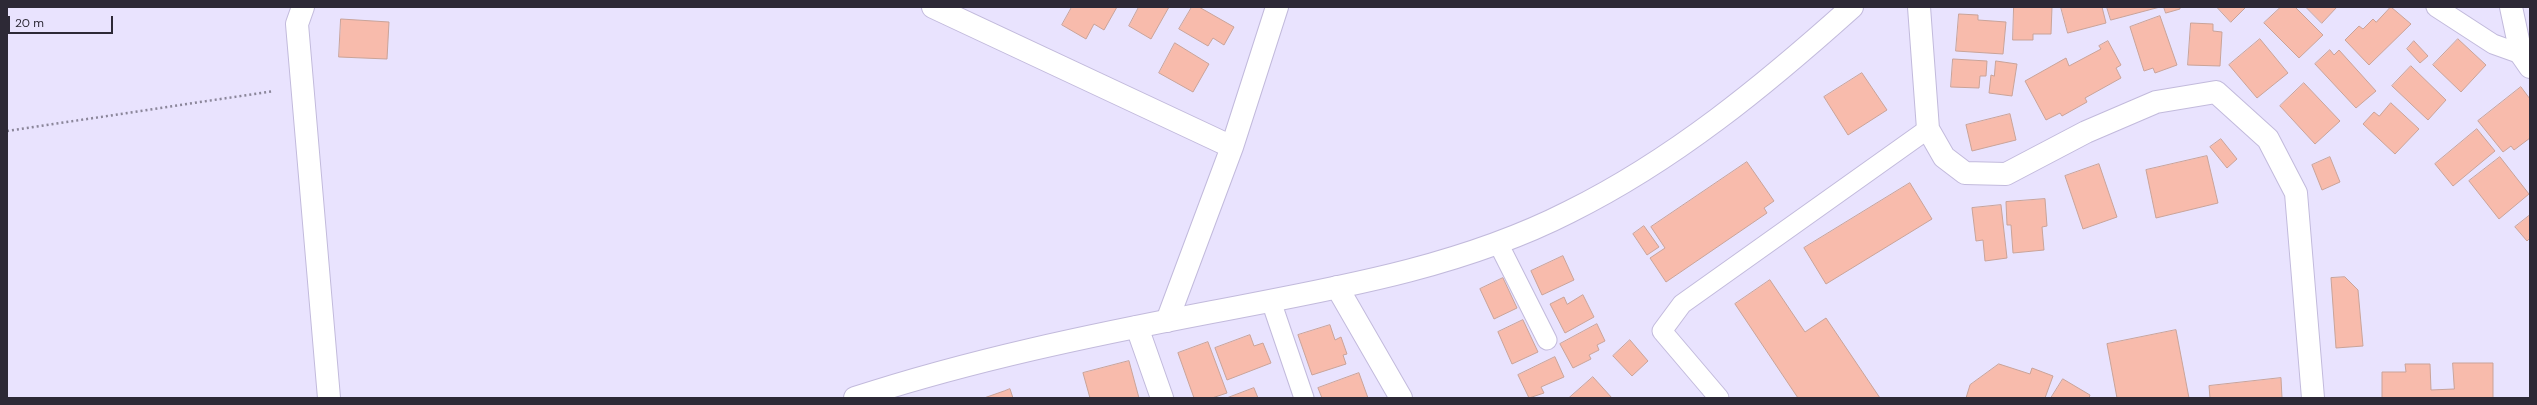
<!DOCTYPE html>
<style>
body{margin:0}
#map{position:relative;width:2537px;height:405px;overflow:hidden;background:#e9e3fe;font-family:"DM Sans",sans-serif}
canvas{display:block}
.frame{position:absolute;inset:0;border:8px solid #2d2936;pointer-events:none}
.scale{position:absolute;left:8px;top:16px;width:105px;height:18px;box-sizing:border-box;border:2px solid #2d2936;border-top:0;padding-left:5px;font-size:12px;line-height:14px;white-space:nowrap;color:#2d2936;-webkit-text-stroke:3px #e9e3fe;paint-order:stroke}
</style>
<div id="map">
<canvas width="2537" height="405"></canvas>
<div class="frame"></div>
<div class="scale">20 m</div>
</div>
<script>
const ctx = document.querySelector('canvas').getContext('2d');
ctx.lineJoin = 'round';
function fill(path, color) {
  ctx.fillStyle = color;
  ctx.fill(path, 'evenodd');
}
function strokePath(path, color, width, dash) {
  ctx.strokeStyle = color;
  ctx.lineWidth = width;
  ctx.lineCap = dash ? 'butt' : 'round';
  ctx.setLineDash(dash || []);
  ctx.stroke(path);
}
const building = new Path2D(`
 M1072,7H1117L1104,30L1094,24L1086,39L1062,25Z
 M1139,7H1169L1151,39L1129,26Z
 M1192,7H1199L1234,27L1224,45L1213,38L1208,46L1179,29Z
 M2014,7H2052L2051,34H2033V40H2013Z
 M2061,7H2102L2106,23L2068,33Z
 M2107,7H2160L2111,20Z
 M2164,7H2180V9L2166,13Z
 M2217,7H2246L2231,22Z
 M2281,7H2295L2323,35L2299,58L2264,23Z
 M2306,7H2337L2322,23Z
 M2391,7L2411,24L2369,65L2345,40L2359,26L2363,29L2373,19L2376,22Z
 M1959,14L1978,15V20L2006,22L2003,54L1956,51Z
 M2160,16L2177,65L2155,73L2153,68L2144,71L2130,27Z
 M341,19L389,22L387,59L339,57Z
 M2191,23L2213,24V31L2222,32L2220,66L2188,65Z
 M2260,39L2288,73L2257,98L2229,65Z
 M2458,39L2486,65L2461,92L2433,65Z
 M2108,41L2121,65L2116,68L2121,78L2085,98L2087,102L2062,116L2060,113L2046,120L2025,81L2066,58L2069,66L2101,49L2099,46Z
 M2414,41L2428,56L2420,63L2407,49Z
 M1175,43L1209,64L1193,92L1159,73Z
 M2330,50L2334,55L2339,50L2376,91L2356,108L2315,64Z
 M1953,59L1987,61L1986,76H1980L1979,88L1951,87Z
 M1996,61L2017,64L2012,96L1989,93L1991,75L1994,76Z
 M2411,66L2446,100L2428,120L2392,86Z
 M1862,73L1887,110L1848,135L1824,97Z
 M2304,83L2340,121L2315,144L2280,106Z
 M2521,87L2530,99V138L2514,150L2511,146L2503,152L2478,121Z
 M2391,103L2419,129L2395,154L2363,124L2374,112L2379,116Z
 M2010,114L2016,140L1972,151L1966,125Z
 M2477,129L2495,151L2453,186L2435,164Z
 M2221,139L2237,159L2227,168L2210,147Z
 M2207,156L2218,203L2156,218L2146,170Z
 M2330,157L2340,182L2322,190L2312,165Z
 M2500,157L2529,194L2499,219L2469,181Z
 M1747,162L1774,201L1764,208L1767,213L1666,282L1650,258L1665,248L1651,227Z
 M2099,164L2117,217L2083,229L2065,176Z
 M1910,183L1932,219L1826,284L1804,248Z
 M2045,199L2047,226L2042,227L2044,250L2013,253L2011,225H2007L2006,202Z
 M2001,205L2007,258L1985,261L1983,240L1976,241L1972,208Z
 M2530,215V238L2527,241L2515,227Z
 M1644,226L1659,247L1647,255L1633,234Z
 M1563,256L1574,280L1542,295L1531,271Z
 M2345,277L2358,290L2363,346L2336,348L2331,278Z
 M1503,278L1517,308L1494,319L1480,289Z
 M1770,280L1805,332L1826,318L1880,398H1798L1735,304Z
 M1583,295L1594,317L1565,333L1550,304L1564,297L1567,304Z
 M1523,320L1538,352L1512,364L1498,332Z
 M1597,324L1605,341L1597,345L1599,350L1589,355L1591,359L1573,368L1560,344Z
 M1330,325L1335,340L1341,337L1347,354L1343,355L1346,364L1312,375L1298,335Z
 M2176,330L2189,398H2117L2107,344Z
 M1250,335L1254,346L1263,343L1271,363L1227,380L1215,348Z
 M1630,340L1648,361L1632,376L1613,356Z
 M1208,342L1227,393L1212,398H1194L1178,353Z
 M1555,357L1564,377L1541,387L1544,393L1529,398L1518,375Z
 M1129,361L1139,398H1090L1083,373Z
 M2453,363H2493V398H2382V372H2406L2405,364H2430L2431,390L2454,389Z
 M1999,364L2030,374L2032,368L2053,376L2045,398H1966L1970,385Z
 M1359,373L1368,398H1322L1318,388Z
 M1593,377L1612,398H1569Z
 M2281,378L2282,398H2210L2209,386Z
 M2063,379L2090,395L2089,398H2051Z
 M1254,388L1258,398H1227Z
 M1010,389L1013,398H984L1004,391Z`);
const path = new Path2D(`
 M7,131L274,91`);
const service = new Path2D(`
 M2436,7L2493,44L2521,54
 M1498,243L1547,340
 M1271,301L1304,398
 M1719,398L1662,331L1682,304L1928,129`);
const minor = new Path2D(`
 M303,7L297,24L329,398
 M933,7L1232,147
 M2511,7L2521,54L2530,67
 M1337,287L1401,398
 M1167,321L1232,147L1277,7
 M1137,327L1162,398`);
const tertiary = new Path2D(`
 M1919,7L1928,129L1944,157L1965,173L2006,174L2086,132L2156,102L2216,92L2268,139L2296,193L2313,398
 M855,398C971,360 1092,335 1212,312C1332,289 1459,268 1569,212C1674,160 1765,85 1852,7`);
fill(building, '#f8bbac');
strokePath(building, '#c9a399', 1);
strokePath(service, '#c2badc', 21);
strokePath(minor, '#c2badc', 24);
strokePath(tertiary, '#c2badc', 24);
strokePath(path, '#8b869a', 2.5, [2, 3]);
strokePath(service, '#fff', 19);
strokePath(minor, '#fff', 22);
strokePath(tertiary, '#fff', 22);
</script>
